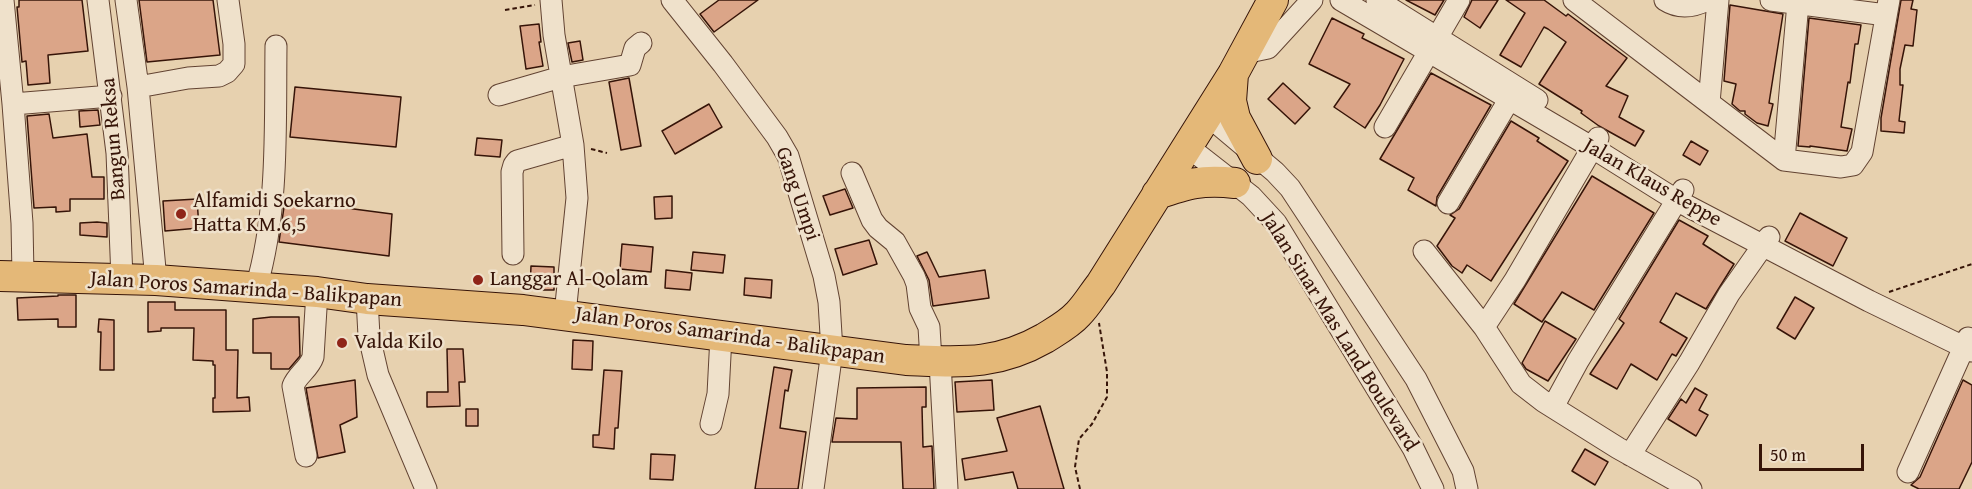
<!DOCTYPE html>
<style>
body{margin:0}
#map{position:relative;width:1972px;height:489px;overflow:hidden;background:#e7d1af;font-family:"Gentium Book Plus",serif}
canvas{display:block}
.scale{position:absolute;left:1759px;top:444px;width:105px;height:27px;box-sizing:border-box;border:3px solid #361408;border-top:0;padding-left:8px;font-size:18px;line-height:21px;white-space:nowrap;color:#361408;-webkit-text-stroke:4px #efe1cb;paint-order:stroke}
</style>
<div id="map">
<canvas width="1972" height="489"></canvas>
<div class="scale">50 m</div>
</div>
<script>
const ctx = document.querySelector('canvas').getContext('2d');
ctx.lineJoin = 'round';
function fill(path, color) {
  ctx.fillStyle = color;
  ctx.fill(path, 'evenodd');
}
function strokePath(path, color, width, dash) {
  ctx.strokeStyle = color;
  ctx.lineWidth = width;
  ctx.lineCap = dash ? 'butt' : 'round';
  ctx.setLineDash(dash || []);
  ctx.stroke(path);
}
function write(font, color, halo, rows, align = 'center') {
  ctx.font = font + ' "Gentium Book Plus",serif';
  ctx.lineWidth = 5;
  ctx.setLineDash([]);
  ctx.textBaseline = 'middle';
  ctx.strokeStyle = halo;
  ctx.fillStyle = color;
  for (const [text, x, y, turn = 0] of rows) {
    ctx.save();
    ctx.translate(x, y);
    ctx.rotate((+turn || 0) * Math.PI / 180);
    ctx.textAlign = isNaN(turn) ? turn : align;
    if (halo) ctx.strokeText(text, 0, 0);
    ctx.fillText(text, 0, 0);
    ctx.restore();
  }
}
const building = new Path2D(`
 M19,0H82L88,51L48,55L50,83L28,85L26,61L22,62L17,7H19Z
 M139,0H213L220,55L147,62Z
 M719,0H758L714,32L700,14Z
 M1406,0H1444L1435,15Z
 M1472,0H1498L1480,28L1464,17Z
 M1506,0H1544L1566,16L1568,14L1627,58L1606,86L1628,96L1619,117L1644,131L1635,146L1599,126L1581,113L1582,111L1539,84L1566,42L1548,29L1544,27L1521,67L1500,55L1525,13Z
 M1901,0H1913L1911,9L1917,10L1913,46L1905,45L1900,69V85H1903L1899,121L1905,122L1904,133L1881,131V118Z
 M1730,5L1783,14L1769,103L1773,104L1768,126L1757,123L1745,114V111H1740L1732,104L1736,84L1724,81Z
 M1332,18L1364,34L1362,38L1404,59L1380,105L1365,128L1334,107L1350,84L1309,64Z
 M1809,18L1861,25L1858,44H1855L1850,83L1848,82L1841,127L1852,129L1847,151L1810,146V147L1798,146Z
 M539,24L541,42H539L543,66L526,69L520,26Z
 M580,41L583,60L572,62L568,43Z
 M1431,73L1491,105L1437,197L1436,206L1408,190L1414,178L1380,159Z
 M629,78L641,146L621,150L609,82Z
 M1283,83L1310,108L1295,124L1268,99Z
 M295,87L401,97L396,147L290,137Z
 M709,104L722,127L675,154L662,131Z
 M98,110L100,125L80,127L79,111Z
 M49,114L53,138L87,134L92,177H104V199H70V211L56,212V207L34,208L27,116Z
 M1511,121L1539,138L1537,141L1568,161L1491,281L1467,265L1462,273L1452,266L1437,246L1455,218L1450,215L1459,209Z
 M477,138L502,140L500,157L475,155Z
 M1691,141L1708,151L1700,165L1683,155Z
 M1592,176L1654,213L1594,310L1562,292L1542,322L1514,304Z
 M845,189L853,208L830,215L823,196Z
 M672,196V218L655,219L654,197Z
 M197,199L199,228L165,231L163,201Z
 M285,200L392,214L389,256L279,242Z
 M1800,213L1847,238L1833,266L1785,241Z
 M1679,220L1708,236L1703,244L1734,264L1706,309L1676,293L1660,322L1687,338L1676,356L1672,354L1657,380L1631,364L1617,389L1590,374L1624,323L1619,319Z
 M97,222L107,223V237L80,235V223Z
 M869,240L877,264L843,275L835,249Z
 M622,244L653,247L651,272L620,269Z
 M693,252L725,255L723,273L691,270Z
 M927,252L939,277L985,270L989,298L933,306L929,280L917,256Z
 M531,266L554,267V290H530Z
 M666,270L692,273L690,290L665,288Z
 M745,278L772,280L771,298L744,295Z
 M58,295H76V327H58V319L18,320L17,298L58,296Z
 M1795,297L1814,308L1795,339L1777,328Z
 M148,302H175V310H226V350H238L237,398L249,397L250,411L213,412V398H215V365H213V361L193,360L194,328H161V331L148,332Z
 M271,317H299L300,356L289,369H271V353H253V319Z
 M99,319L114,320V370H100L101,332H98Z
 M1545,321L1576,339L1548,381L1526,369L1522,363Z
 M573,340L593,341L592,370L572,369Z
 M447,349H463L465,382H459L460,406L427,407V392H448Z
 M774,367L792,370L788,391L785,390L780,428L806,432L798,489H755Z
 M604,370L622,371L618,428H615L614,449L593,447V435H599Z
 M355,380L357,417L340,425L345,452L318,458L306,388Z
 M992,380L994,410L957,412L955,382Z
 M1963,380L1972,385V462L1959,489H1919L1911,485L1920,477Z
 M926,387V407H922L923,447L932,446L934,489H903L901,442H832L836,418L857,419V388Z
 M1695,388L1707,395L1699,410L1708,415L1696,436L1668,419L1681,399L1686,403Z
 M1040,406L1064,489H1018L1013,472L965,480L962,459L1007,451L997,418Z
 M466,409H478V426H466Z
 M1585,449L1608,462L1595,485L1572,471Z
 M651,454L675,455L673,480L650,479Z`);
const path = new Path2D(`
 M505,10L535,5
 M591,149L607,153
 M1889,292L1972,264
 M1080,489L1075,467L1079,439L1092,424L1107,397V372L1099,323`);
const minor = new Path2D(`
 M3,0L13,104L22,223L23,275
 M98,0L117,153L122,279
 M126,0L138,87L156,280
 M551,0L554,35L573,145L577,198L565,314
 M672,0L723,64L777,137L788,156L824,276L829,302L832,351L813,489
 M1341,0L1593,148L1676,200L1869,301L1972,351
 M1377,0L1537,100
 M1574,0L1784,160L1841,167L1853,165L1862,152L1889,0
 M1665,0C1679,9 1693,7 1707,0
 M1771,0L1886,15
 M1244,53L1268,48L1312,0
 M138,87L188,78L219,76L227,72L234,64V44L228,0
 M499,95L561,77L630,65L635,48L641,43
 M1709,103L1718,0
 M13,104L111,96
 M1206,114L1275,172L1290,188L1416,379L1463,471L1467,489
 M1385,127L1459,0
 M1187,146L1251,196L1276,223L1413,448L1433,489
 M1784,160L1798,3
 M852,173L872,220L878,228L895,242L914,276L917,284L920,308L929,327L931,361
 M1448,203L1516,88
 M1424,251L1484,327L1521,384L1543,401L1618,448L1691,489
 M513,254L512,172L514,165L517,161L573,145
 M256,288C279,209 275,127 276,46
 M367,299L369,336L378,375L426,489
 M1484,327L1515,280L1598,138
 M940,362L947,489
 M1553,407L1578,361L1683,190
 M711,424L718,394L721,336
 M1630,455L1689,363L1729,294L1769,237
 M306,456L293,386C297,375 309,369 313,357L317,292
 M1908,472L1968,338`);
const highway = new Path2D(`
 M1233,74L1231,101L1235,118L1257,159
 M1157,194C1187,184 1202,179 1235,183
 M0,276L156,280L317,292L367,299L523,310L906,360C960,362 996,366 1045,338C1056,331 1069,324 1078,314C1087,305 1093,294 1101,284L1233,74L1273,0`);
const markers = [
 [181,214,6,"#8f2418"],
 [478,280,6,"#8f2418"],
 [342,343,6,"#8f2418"]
];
const streetNames = [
 ["Bangun Reksa",114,139,-95],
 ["Jalan Klaus Reppe",1652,183,30],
 ["Gang Umpi",797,194,71],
 ["Jalan Poros Samarinda - Balikpapan",246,290,4],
 ["Jalan Sinar Mas Land Boulevard",1339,332,58],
 ["Jalan Poros Samarinda - Balikpapan",730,336,8]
];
const poiNames = [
 ["Alfamidi Soekarno",193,202],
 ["Hatta KM.6,5",193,226],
 ["Langgar Al-Qolam",490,280],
 ["Valda Kilo",354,343]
];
fill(building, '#dba588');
strokePath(building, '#361408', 1.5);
strokePath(minor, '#624332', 23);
strokePath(highway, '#361408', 32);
strokePath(path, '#361408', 2, [4.5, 3]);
strokePath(minor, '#efe1cb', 21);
strokePath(highway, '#e4b878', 30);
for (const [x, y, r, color] of markers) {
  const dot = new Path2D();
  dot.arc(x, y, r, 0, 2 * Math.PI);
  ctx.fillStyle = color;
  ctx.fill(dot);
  strokePath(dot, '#efe1cb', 2);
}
write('21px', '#361408', '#efe1cb', streetNames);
write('21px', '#361408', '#efe1cb', poiNames, 'left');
</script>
